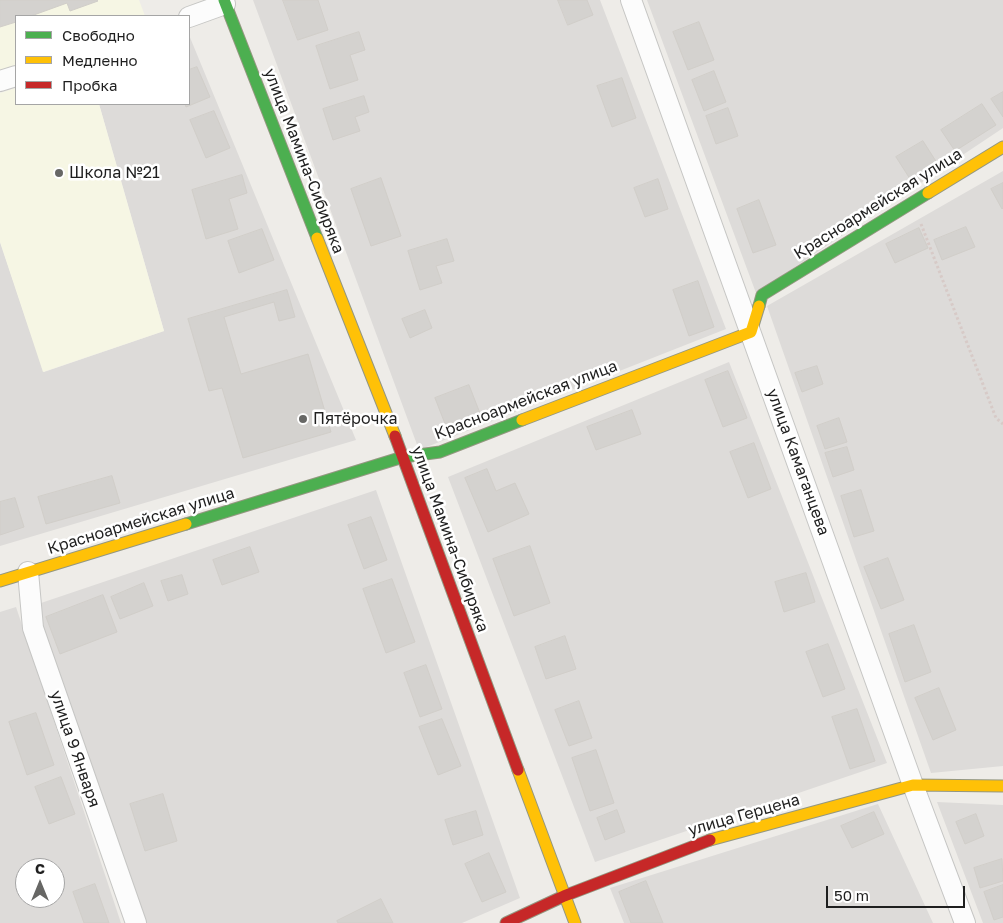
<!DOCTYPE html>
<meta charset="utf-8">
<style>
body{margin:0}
#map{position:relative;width:1003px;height:923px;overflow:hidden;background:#eeece8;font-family:"Golos Text",sans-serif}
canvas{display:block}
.legend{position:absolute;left:15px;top:15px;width:175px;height:90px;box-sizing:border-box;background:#fff;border:1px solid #a5a5a5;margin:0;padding:6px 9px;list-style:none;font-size:15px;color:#1f1f1f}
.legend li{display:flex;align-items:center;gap:10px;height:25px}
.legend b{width:25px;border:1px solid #a5a5a5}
.north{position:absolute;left:15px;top:858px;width:50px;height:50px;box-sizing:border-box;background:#fff;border:1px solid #a5a5a5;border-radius:50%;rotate:0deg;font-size:14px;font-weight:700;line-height:20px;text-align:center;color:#1f1f1f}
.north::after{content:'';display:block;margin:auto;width:18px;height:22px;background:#676765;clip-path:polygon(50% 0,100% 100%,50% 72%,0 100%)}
.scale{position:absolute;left:826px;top:886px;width:139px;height:22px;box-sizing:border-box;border:2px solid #1f1f1f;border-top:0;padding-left:6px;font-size:15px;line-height:18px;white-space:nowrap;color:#1f1f1f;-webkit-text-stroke:4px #fff;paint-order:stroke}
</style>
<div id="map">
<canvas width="1003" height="923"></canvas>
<ul class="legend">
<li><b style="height:6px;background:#4caf50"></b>Свободно</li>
<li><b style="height:6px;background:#ffc107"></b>Медленно</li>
<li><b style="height:6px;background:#c62828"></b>Пробка</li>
</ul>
<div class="north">С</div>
<div class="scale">50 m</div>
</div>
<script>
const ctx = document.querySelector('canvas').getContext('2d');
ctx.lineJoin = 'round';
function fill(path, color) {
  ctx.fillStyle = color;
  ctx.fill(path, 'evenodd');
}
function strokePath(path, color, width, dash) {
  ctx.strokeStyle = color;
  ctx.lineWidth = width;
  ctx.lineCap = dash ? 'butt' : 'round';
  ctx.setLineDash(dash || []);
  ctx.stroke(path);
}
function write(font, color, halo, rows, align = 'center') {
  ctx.font = font + ' "Golos Text",sans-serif';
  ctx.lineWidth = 5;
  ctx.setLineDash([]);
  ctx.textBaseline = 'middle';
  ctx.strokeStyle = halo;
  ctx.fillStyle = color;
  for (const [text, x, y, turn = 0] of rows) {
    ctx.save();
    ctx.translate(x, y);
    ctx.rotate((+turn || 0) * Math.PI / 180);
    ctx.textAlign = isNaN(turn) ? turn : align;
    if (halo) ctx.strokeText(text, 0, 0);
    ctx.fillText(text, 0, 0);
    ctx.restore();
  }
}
const residential = new Path2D(`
 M253,0H600L726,329L419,450Z
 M647,0H1003V128L756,293Z
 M189,35L356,440L0,546V242L44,372L164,331L99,104H189Z
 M1003,171V766L931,773L767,306Z
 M729,362L887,763L595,862L448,477Z
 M376,490L520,898L462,923H146L41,627V603Z
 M16,607L121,923H0V612ZM25,868H55V898H25Z
 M937,802L1003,805V923H983Z
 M878,804L933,923H624L610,888Z`);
const education = new Path2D(`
 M0,0H139L145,16H16V65L0,70Z
 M16,88V104H99L164,331L43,372L0,242V93Z`);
const building = new Path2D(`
 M0,0H97L98,1L70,11L67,3L31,16H16V22L0,27Z
 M283,0H318L328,30L298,40Z
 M558,0H587L593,15L568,25Z
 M699,22L714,60L688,70L673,32Z
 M359,32L365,50L350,55L358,80L330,89L316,46Z
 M197,67L210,97L186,107L185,104H189V70Z
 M714,71L726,102L704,111L692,80Z
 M622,78L636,118L612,127L597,86Z
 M1003,92V117L991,99Z
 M364,96L369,112L355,117L360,131L333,140L323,109Z
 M982,104L996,125L955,151L941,130Z
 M728,108L738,136L716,144L706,116Z
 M214,111L230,148L206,158L190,120Z
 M923,141L939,166L912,182L896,157Z
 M242,175L247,193L229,199L238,229L206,239L192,190Z
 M381,178L401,236L371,246L351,189Z
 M658,179L668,209L645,217L634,188Z
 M1003,183V208L1002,209L991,189Z
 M759,200L776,245L753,253L737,209Z
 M966,227L975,247L942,260L934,240Z
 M919,228L928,248L895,263L886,244Z
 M262,229L274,260L239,273L228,241Z
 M447,239L454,261L436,266L442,283L420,290L408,251Z
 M698,281L714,327L689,336L673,290Z
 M287,290L295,317L279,321L274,302L224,317L241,374L308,354L331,432L243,458L222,388L209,391L188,319Z
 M425,310L432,328L410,338L402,319Z
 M817,366L823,384L802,392L795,373Z
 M728,371L747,418L723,427L705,380Z
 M469,385L483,421L449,434L435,398Z
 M632,410L641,434L596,450L587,427Z
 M839,418L847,442L825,449L817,426Z
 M754,443L771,489L748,498L730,452Z
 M847,447L854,470L833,477L825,453Z
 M487,469L496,491L515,483L529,514L488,532L465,478Z
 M112,476L120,503L46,524L38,497Z
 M861,490L874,531L854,537L841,496Z
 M15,498L24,527L0,535V502Z
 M371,517L387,560L364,569L348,525Z
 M530,546L550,603L514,616L493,559Z
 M250,547L259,572L222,585L213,560Z
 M888,558L904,600L881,609L864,567Z
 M806,573L815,602L784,612L775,582Z
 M182,575L188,594L168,601L161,581Z
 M392,579L415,642L386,653L363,589Z
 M144,583L153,606L120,619L111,597Z
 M103,595L117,632L60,654L46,617Z
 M914,625L931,672L905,682L889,634Z
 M565,636L576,669L546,679L535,647Z
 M828,644L845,689L823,697L806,652Z
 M426,665L442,709L420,717L404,673Z
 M939,688L956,730L933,740L915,698Z
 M579,701L592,738L569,746L555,710Z
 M857,709L875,761L850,769L832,717Z
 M36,713L54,765L27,775L9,722Z
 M442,719L461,766L438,775L419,727Z
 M596,750L614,803L590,811L572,758Z
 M61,777L75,814L49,824L35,787Z
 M163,794L177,841L145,851L130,804Z
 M617,810L625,832L605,840L597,818Z
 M476,811L483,835L453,845L445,820Z
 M874,812L884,834L852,848L841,826Z
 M976,814L984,836L965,844L956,822Z
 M489,853L506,892L482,902L465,864Z
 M1002,859L1003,881L980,888L974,868Z
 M646,881L663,923H631L619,892Z
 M95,884L109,923H84L73,892Z
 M1003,885V917L994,920L984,892Z
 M381,899L393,923H338L337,921Z`);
const path = new Path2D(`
 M921,224L996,418L1003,424`);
const street = new Path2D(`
 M631,0L913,785L965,923
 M189,17L225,4
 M0,81L16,76
 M28,572L33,628L136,923`);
const fast = new Path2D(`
 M224,0L317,238
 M759,306L762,295L928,193
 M186,524L403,457L440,452L522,420`);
const slow = new Path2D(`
 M928,193L1003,147
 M317,238L395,436
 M522,420L751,332L759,306
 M0,581L186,524
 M518,770L575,923
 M710,840L913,785L1003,786`);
const jam = new Path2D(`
 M395,436L518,770
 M506,923L564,896L710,840`);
const markers = [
 [59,173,5,"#676765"],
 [303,419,5,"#676765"]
];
const streetNames = [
 ["улица Мамина-Сибиряка",304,161,69],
 ["Красноармейская улица",878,204,-32],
 ["Красноармейская улица",526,400,-21],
 ["улица Камаганцева",798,462,70],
 ["Красноармейская улица",141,521,-17],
 ["улица Мамина-Сибиряка",450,539,70],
 ["улица 9 Января",75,749,71],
 ["улица Герцена",744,815,-16]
];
const poiNames = [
 ["Школа №21",69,173],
 ["Пятёрочка",313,419]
];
fill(residential, '#dddbd9');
fill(education, '#f6f6e4');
fill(building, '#d4d2cf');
strokePath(building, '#d1cec9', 1);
strokePath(street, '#c6c6c4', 22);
strokePath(fast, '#949780', 13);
strokePath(slow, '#949780', 13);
strokePath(jam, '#949780', 13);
strokePath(path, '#d7cac7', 3, [2.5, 2.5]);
strokePath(street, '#fcfcfc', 20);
strokePath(fast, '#4caf50', 11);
strokePath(slow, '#ffc107', 11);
strokePath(jam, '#c62828', 11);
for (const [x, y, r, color] of markers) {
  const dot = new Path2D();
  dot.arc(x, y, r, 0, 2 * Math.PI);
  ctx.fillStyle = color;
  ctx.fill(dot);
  strokePath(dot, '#fff', 2);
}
write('16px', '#1f1f1f', '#fff', streetNames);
write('16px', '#1f1f1f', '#fff', poiNames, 'left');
</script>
